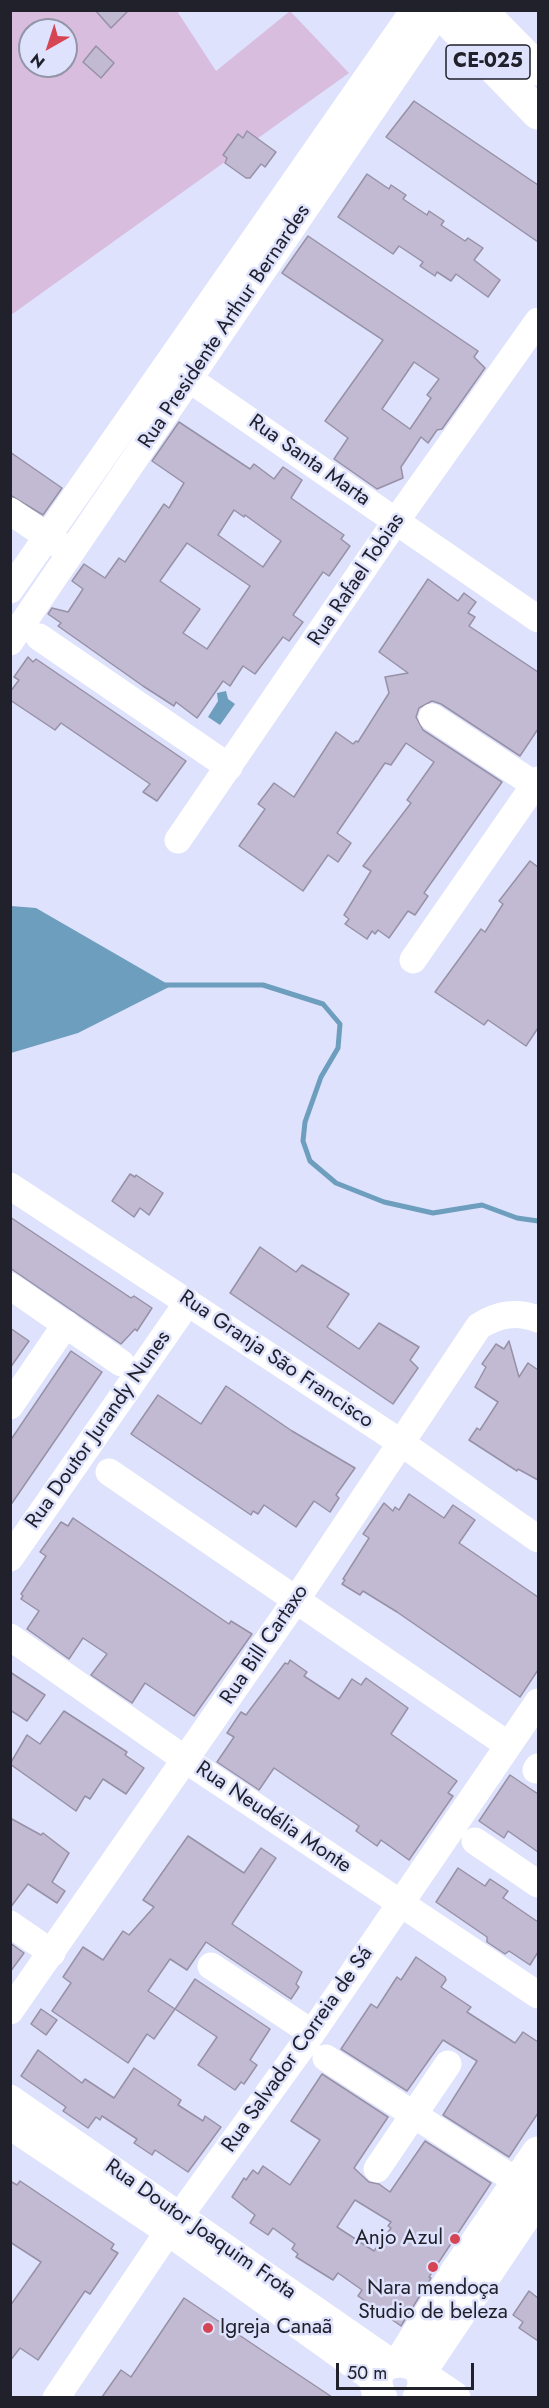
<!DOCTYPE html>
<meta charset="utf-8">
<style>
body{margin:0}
#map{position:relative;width:549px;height:2408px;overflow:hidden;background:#dee2fc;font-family:Jost,sans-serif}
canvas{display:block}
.frame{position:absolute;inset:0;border:12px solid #20212b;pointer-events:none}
.north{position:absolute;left:18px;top:18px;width:60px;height:60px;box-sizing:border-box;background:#dee2fc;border:2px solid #9295a8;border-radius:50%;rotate:219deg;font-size:16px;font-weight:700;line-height:24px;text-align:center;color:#20212b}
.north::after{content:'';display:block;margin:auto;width:21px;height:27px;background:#d64554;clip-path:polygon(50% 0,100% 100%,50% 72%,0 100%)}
.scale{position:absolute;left:336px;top:2363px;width:138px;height:27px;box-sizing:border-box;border:3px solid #20212b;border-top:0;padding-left:8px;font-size:18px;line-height:21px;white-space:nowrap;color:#20212b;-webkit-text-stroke:4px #dee2fc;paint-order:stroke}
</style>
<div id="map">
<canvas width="549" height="2408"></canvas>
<div class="frame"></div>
<div class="north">N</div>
<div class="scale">50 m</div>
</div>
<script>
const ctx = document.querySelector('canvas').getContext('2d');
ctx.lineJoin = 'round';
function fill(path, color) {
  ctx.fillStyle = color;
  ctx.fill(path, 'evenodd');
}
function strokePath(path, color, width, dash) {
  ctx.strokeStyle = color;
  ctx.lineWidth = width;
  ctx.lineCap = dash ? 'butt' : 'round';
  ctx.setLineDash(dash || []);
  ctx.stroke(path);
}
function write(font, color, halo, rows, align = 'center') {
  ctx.font = font + ' Jost,sans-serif';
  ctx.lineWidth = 5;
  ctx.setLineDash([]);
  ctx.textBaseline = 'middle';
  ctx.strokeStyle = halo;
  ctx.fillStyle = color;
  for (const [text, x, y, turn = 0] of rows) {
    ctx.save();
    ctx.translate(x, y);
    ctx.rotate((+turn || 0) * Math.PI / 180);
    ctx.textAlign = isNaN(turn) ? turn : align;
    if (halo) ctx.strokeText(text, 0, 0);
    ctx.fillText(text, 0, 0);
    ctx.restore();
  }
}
const green = new Path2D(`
 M11,11H177L216,71L290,11L349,73L11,315ZM30,30H66V66H30Z`);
const water = new Path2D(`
 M226,691L228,699L235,704L220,725L208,717L218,701L217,693Z
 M11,906L36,908L171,986L78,1033L11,1053Z`);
const stream = new Path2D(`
 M165,985H263L323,1004L340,1024L338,1048L321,1077L305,1122L303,1141L310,1161L336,1183L384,1202L433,1213L482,1205L517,1218L538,1221`);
const building = new Path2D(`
 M95,10H129L111,28Z
 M96,46L114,63L101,78L83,62Z
 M414,101L538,185V242L386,137Z
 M247,131L276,152L265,167L261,164L250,178H246L225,163L227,158L223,155L238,134L243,138Z
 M367,174L389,189L391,185L406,195L403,199L427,215L429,211L444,221L441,225L465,241L468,238L483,248L474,260L500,280L488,297L456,274L451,281L437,272L435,276L420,266L423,262L399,246L393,254L338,217Z
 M308,236L478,351L474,357L485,368L442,429L437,430L428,443L421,437L401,467L403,478L377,489L334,459L348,438L325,421L383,340L282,273ZM414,362L439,379L427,395L431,398L410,429L382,409Z
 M179,422L250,469L254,464L274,479L283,467L302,480L291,498L344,535L341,539L350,546L329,576L323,572L293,615L303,622L289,641L283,637L255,674L243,666L230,686L223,681L197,718L176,702L174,706L143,686L58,626L61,623L48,614L52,608L68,612L83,589L72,581L84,564L105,578L119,558L125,562L164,504L169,508L184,483L152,461ZM234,510L244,517L245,515L281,541L263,567L218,535ZM187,543L250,586L207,649L183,633L200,609L160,581Z
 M10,452L62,488L43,515L10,495Z
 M428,579L458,601L464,593L476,602L468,613L475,617L469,626L538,672V729L520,756L441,704L432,701L419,708L416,717L423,730L502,782L424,893L428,896L415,915L408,911L389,938L378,930L375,934L372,931L367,939L345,924L349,919L344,915L371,871L363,866L411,803L407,800L434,762L406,743L391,765L385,763L337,833L351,843L338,862L328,855L303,891L239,846L265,809L258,804L274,783L294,797L336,732L353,744L356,741L358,742L389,693L385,677L408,673L379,652Z
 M28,657L33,662L36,659L186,761L157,801L143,792L150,784L61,723L55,730L10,700V692L19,680L14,677Z
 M530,861L538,867V1028L526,1046L488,1020L484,1025L435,992L481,929L485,932L503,904L499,901Z
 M130,1174L135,1177L136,1175L163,1193L149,1215L140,1208L134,1217L112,1201Z
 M10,1217L131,1298L134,1296L152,1308L137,1331L135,1329L121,1344L10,1268Z
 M260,1247L296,1272L302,1265L349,1294L327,1327L359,1349L379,1323L419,1347L410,1360L418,1368L393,1404L230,1293Z
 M10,1328L29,1341L10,1368Z
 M509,1341L519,1377L528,1363L538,1370V1480L518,1469L517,1471L469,1440L477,1428L480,1430L498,1402L475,1387L486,1367L482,1364L496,1344L504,1349Z
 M71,1351L102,1372L10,1506V1441Z
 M226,1386L292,1431L355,1468L336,1495L339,1498L330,1512L314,1501L296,1527L264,1505L258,1514L253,1511L251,1515L131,1434L158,1395L201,1424Z
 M409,1494L444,1518L453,1505L475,1520L459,1543L538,1597V1670L520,1697L397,1612L363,1591L360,1595L342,1584L345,1580L343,1579L369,1538L363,1534L384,1503L393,1511L395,1507L399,1510Z
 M73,1518L229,1624L231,1621L252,1634L194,1716L145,1683L132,1703L91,1675L107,1654L83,1638L69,1659L27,1629L39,1611L21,1599L23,1596L21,1594L46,1556L40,1552L61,1522L68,1526Z
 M290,1660L307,1672L304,1676L339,1699L352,1679L361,1685L366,1678L408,1708L391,1734L457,1781L448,1793L453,1796L409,1860L381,1840L377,1846L356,1831L359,1826L274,1768L259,1790L217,1762L234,1737L227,1733L241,1712L246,1715L285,1663L288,1664Z
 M10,1672L45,1695L27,1721L10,1710Z
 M64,1711L127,1752L125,1755L144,1768L126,1794L103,1779L90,1799L85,1796L76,1811L10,1764L27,1735L40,1744Z
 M510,1775L538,1794V1852L508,1831L504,1838L479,1821Z
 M10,1818L41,1835L43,1833L69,1853L52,1882L65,1891L57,1903L28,1884L10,1908Z
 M188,1836L244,1873L261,1848L276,1858L232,1924L302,1972L296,1984L299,1987L291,1999L206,1942L187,1970L170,1959L148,1991L175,2009L154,2039L147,2034L128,2063L52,2011L71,1983L63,1977L83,1947L103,1960L123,1931L129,1935L154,1907L143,1900Z
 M458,1868L485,1886L490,1879L508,1891L503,1898L538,1922V1952L530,1965L509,1951L505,1954L487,1942V1937L436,1902Z
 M10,1943L24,1953L10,1972Z
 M416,1957L445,1977L446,1980L441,1987L471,2007L467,2012L515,2043L523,2032L538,2042V2113L509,2157L443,2115L477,2061L443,2040L407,2091L341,2049L371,2004L377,2008L397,1977L401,1980Z
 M195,1979L270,2029L250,2060L257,2065L244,2084L241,2082L235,2090L198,2065L217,2037L175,2009Z
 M41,2009L57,2020L46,2035L31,2024Z
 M38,2050L82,2083L85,2079L114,2098L134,2068L181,2100L178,2105L203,2121L205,2116L221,2127L188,2172L155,2150L152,2155L134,2143L137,2139L102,2116L100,2120L96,2117L88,2128L63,2111L66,2107L21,2076Z
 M322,2074L388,2117L354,2168L369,2182L379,2184L390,2192L425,2141L491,2183L429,2277L431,2278L401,2326L358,2296L362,2290L338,2273L333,2280L296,2257L298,2254L292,2249L295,2244L273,2228L268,2235L250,2223L255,2215L232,2197L244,2178L246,2180L253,2170L258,2174L263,2166L290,2185L320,2140L291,2121ZM355,2200L391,2222L388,2226L391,2228L374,2251L337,2227Z
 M10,2181L17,2185L20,2181L114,2244L111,2249L118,2253L90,2294L85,2291L38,2360L20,2348L10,2361V2306L41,2262L10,2242Z
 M529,2291L538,2298V2341L519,2328L523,2322L513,2315Z
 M184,2298L254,2345L332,2397H102L121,2370L131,2377Z`);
const minor = new Path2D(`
 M176,370L538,619
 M10,511L61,546
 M10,590L414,10
 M39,637L229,767
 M10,642L439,12
 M432,717L535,785
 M178,840L396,521L538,321
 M413,960L538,780
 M10,1186L400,1442L538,1539
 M10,1286L121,1363
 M10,1406L66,1324
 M109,1472L508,1745
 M10,1558L188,1302
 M10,1637L186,1760L538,1995
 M536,1770L538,1767
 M475,1841L538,1884
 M10,1924L52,1953
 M211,1966L312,2033
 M10,2011L296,1600L479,1326C499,1314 516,1311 538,1319
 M326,2058L518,2182
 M10,2098L391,2362
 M10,2126L168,2232L377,2382
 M377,2169L448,2064
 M56,2398L168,2232L312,2033L538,1702`);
const major = new Path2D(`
 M402,2360L456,2273L538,2153
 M423,2367L538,2196
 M423,2377L454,2398
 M381,2398C354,2348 447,2350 419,2398`);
const highway = new Path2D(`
 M438,10L538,113
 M480,10L538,69`);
const markers = [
 [455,2239,6,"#d64554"],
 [433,2267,6,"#d64554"],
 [208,2328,6,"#d64554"]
];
const shields = [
 [488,62,84]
];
const shieldNames = [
 ["CE-025",488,62]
];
const streetNames = [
 ["Rua Presidente Arthur Bernardes",225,327,-56],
 ["Rua Santa Marta",309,461,35],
 ["Rua Rafael Tobias",357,580,-56],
 ["Rua Granja São Francisco",276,1360,34],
 ["Rua Doutor Jurandy Nunes",99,1430,-55],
 ["Rua Bill Cartaxo",265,1645,-56],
 ["Rua Neudélia Monte",273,1818,34],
 ["Rua Salvador Correia de Sá",298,2050,-55],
 ["Rua Doutor Joaquim Frota",200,2230,35]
];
const poiNames = [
 ["Anjo Azul",443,2239],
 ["Nara mendoça",433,2289,"center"],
 ["Studio de beleza",433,2313,"center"],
 ["Igreja Canaã",220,2328,"left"]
];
fill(green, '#d8bddf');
fill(water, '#6d9ebe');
strokePath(stream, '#6d9ebe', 5);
fill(building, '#c1bad2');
strokePath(building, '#9791a8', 1.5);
strokePath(minor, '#fff', 27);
strokePath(major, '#fff', 33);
strokePath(highway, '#fff', 33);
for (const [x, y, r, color] of markers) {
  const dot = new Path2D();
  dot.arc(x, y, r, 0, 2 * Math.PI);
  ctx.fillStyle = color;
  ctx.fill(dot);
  strokePath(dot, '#dee2fc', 2);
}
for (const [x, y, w] of shields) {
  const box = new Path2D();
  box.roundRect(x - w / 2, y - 17, w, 34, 4.5);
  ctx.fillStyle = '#dee2fc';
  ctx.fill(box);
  strokePath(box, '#20212b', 1.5);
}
write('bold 20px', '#20212b', null, shieldNames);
write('21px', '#20212b', '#dee2fc', streetNames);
write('21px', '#20212b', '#dee2fc', poiNames, 'right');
</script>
